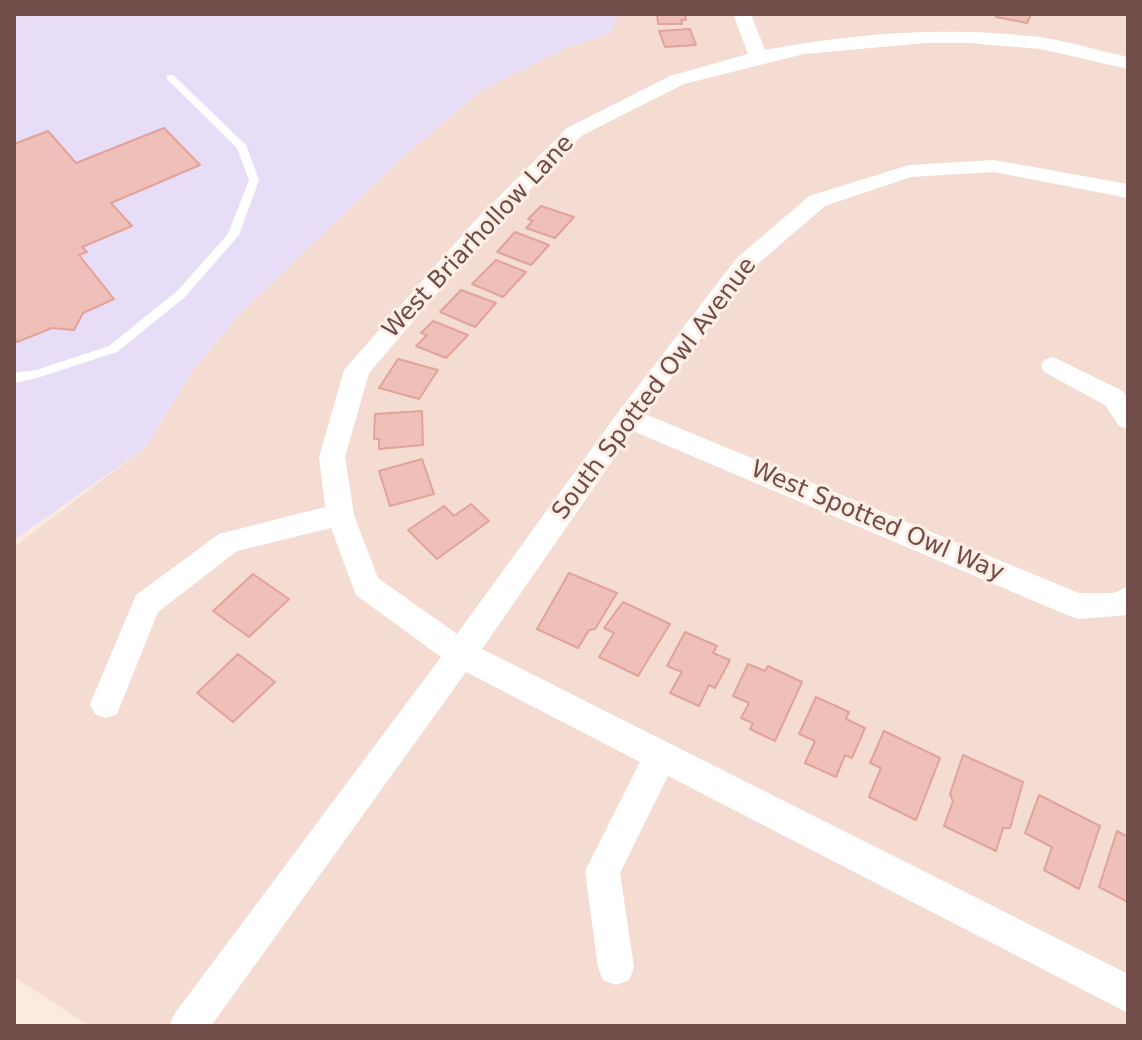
<!DOCTYPE html>
<style>
body{margin:0}
#map{position:relative;width:1142px;height:1040px;overflow:hidden;background:#fbeae0;font-family:"DejaVu Sans",sans-serif}
canvas{display:block}
.frame{position:absolute;inset:0;border:16px solid #704d49;pointer-events:none}
</style>
<div id="map">
<canvas width="1142" height="1040"></canvas>
<div class="frame"></div>
</div>
<script>
const ctx = document.querySelector('canvas').getContext('2d');
ctx.lineJoin = 'round';
function fill(path, color) {
  ctx.fillStyle = color;
  ctx.fill(path, 'evenodd');
}
function strokePath(path, color, width, dash) {
  ctx.strokeStyle = color;
  ctx.lineWidth = width;
  ctx.lineCap = dash ? 'butt' : 'round';
  ctx.setLineDash(dash || []);
  ctx.stroke(path);
}
function write(font, color, halo, rows, align = 'center') {
  ctx.font = font + ' "DejaVu Sans",sans-serif';
  ctx.lineWidth = 6;
  ctx.setLineDash([]);
  ctx.textBaseline = 'middle';
  ctx.strokeStyle = halo;
  ctx.fillStyle = color;
  for (const [text, x, y, turn = 0] of rows) {
    ctx.save();
    ctx.translate(x, y);
    ctx.rotate((+turn || 0) * Math.PI / 180);
    ctx.textAlign = isNaN(turn) ? turn : align;
    if (halo) ctx.strokeText(text, 0, 0);
    ctx.fillText(text, 0, 0);
    ctx.restore();
  }
}
const residential = new Path2D(`
 M618,14H1128V1026H90L14,977V547L146,447L193,370L236,318L406,154L482,90L566,48L610,33Z`);
const education = new Path2D(`
 M14,14H619L610,33L566,48L482,90L406,154L236,318L193,370L146,447L14,540Z`);
const building = new Path2D(`
 M657,14H685L686,20H681L682,24H658Z
 M997,14H1031L1027,23L996,17Z
 M690,29L696,45L665,47L659,31Z
 M164,128L200,165L111,203L132,226L82,247L87,252L79,255L114,299L83,313L74,330L52,328L17,342L14,337V144L48,131L76,163Z
 M541,206L574,217L555,238L526,228L533,221L528,219Z
 M515,232L549,245L531,265L497,252Z
 M496,260L526,272L503,297L472,284Z
 M461,290L496,303L475,327L440,312Z
 M433,321L468,335L446,358L416,346L427,335L421,333Z
 M398,359L438,370L419,399L379,388Z
 M422,411L423,445L379,449V439H374L375,414Z
 M422,459L434,494L390,506L379,471Z
 M471,504L489,521L437,559L408,530L444,506L454,516Z
 M569,573L617,593L595,629L589,630L578,648L537,629Z
 M253,574L289,599L249,637L213,611Z
 M623,602L670,624L638,676L599,657L614,633L604,628Z
 M685,632L717,646L713,653L730,660L715,688L709,685L699,706L670,693L682,672L667,666Z
 M238,654L275,682L233,722L197,693Z
 M748,664L765,671L768,666L802,682L775,741L750,729L753,723L741,718L749,703L733,696Z
 M816,697L849,712L846,719L865,728L852,758L845,755L836,777L805,763L815,741L799,734Z
 M884,731L940,758L916,820L869,797L881,768L870,763Z
 M963,755L1023,782L1010,828H1003L996,851L944,826L953,801L950,794Z
 M1039,795L1100,826L1079,889L1044,870L1052,847L1025,833Z
 M1117,831L1128,837V902L1099,887Z`);
const lane = new Path2D(`
 M167,75H173L246,145L259,180L239,235L185,297L117,352L37,378L14,383V373L36,370L109,346L177,291L228,234L249,180L237,148L167,79Z`);
const street = new Path2D(`
 M733,14H751L765,50C854,33 948,26 1039,37C1068,41 1099,51 1128,57V69L1041,49L969,43H925L804,54L684,84L581,136L488,234L369,373L345,457L354,515L378,578L457,634L619,411L736,259L809,196L909,165L994,160L1128,184V198L994,172L911,177L825,206L752,269L645,414L1079,593H1114L1128,586V615L1078,619L1067,615L633,431L482,649L1128,974V1013L668,776L620,873L634,967L629,980L616,985L603,980L598,967L585,871L640,762L466,672L211,1026H169L175,1013L441,657L356,595L331,528L237,551L158,612L117,714L106,718L95,714L90,704L136,595L219,534L325,507L319,457L344,370L472,224L567,128L670,76L748,54Z
 M1053,357L1123,391L1128,399V429L1119,426L1105,405L1044,372L1041,366L1044,360Z`);
const streetNames = [
 ["West Briarhollow Lane",479,237,-47],
 ["South Spotted Owl Avenue",655,389,-53],
 ["West Spotted Owl Way",877,522,23]
];
fill(residential, '#f4dcd2');
fill(education, '#e7ddf7');
fill(building, '#efc0b9');
strokePath(building, '#e1a39a', 2);
fill(lane, '#fff');
fill(street, '#fff');
write('24px', '#704d49', '#feeee5', streetNames);
</script>
